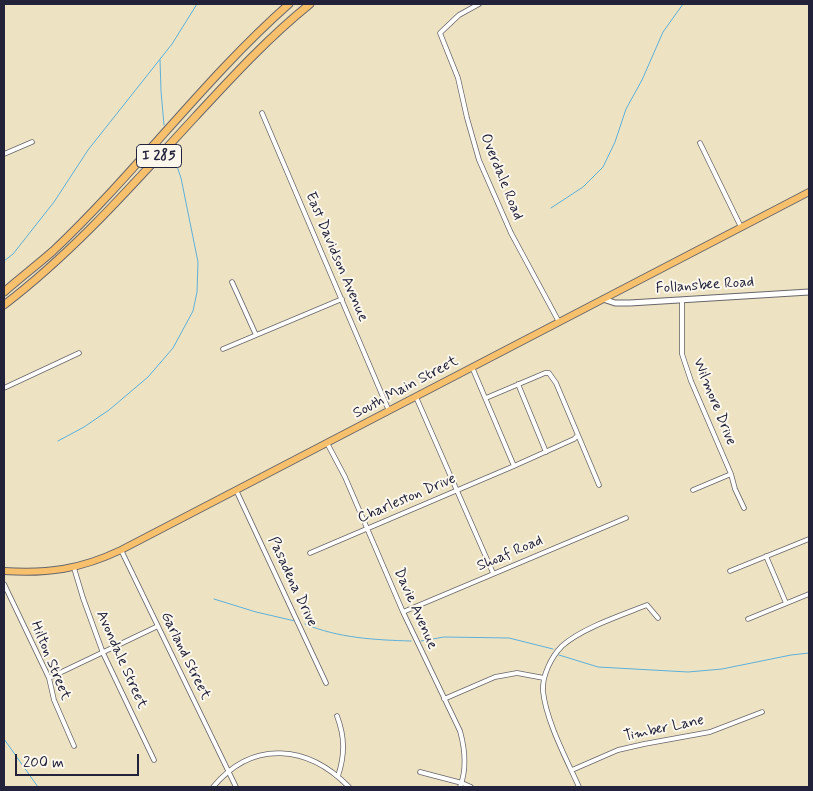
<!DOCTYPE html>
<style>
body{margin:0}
#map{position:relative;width:813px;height:791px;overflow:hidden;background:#ede3c3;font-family:Mynerve,sans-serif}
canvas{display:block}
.frame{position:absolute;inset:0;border:5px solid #22223b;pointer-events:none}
.scale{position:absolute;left:15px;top:754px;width:124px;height:22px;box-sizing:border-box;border:2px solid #22223b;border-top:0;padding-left:6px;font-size:15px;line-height:18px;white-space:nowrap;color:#22223b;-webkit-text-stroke:4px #fbf7ec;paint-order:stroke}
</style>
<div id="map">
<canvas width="813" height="791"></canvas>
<div class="frame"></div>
<div class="scale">200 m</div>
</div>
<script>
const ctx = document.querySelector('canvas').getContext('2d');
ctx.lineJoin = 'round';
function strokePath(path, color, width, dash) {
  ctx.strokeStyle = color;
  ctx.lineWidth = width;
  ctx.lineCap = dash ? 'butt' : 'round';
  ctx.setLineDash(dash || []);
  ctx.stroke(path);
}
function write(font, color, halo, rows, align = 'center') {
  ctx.font = font + ' Mynerve,sans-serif';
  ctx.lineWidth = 4;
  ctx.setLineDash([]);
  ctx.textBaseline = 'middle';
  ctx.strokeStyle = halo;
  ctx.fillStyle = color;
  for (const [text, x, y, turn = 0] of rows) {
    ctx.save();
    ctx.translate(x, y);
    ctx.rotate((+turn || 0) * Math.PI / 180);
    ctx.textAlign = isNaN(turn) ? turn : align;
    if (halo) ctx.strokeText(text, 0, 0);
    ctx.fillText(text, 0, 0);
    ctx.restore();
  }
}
const stream = new Path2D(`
 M160,60L161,91L164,125
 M551,208L583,187L603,167L615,142L626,109L642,80L663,32L683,4
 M4,261L13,254L54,202L88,150L172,44L197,4
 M58,441L84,427L109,410L148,377L173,348L193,311L197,292L198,262L181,178L171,149
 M214,599L256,612L295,621
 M305,624C338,638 375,640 411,641
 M421,641L444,637L509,638L553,649
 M559,655L598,667L688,672L722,669L791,655L809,653
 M4,739L38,787`);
const minor = new Path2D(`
 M479,4L459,15L440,33L458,78L467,118L479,160L511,233L559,322
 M262,113L389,411
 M700,143L741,227
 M4,154L32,142
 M232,282L256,335
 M682,300V354L691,381L731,474L735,489L744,508
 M223,349L342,299
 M472,367L514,466
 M518,384L546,452
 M4,388L79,353
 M416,397L493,573
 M578,435L599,485
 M327,443L345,477L403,612L460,731C465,749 467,769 460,787
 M236,490L326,683
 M693,490L731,474
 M121,550L236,787
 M310,553L514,466L574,439L578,435L556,383L549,373H545L486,398
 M766,556L786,603
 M74,568L83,598L103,653L154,760
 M730,571L809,539
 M4,584L49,678L54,700L74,746
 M403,612L626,518
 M748,619L809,594
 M49,678L158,626
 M444,699L495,677L517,673L544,678
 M337,716C345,737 345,755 338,776
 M572,770L618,750L644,744L710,732L762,712
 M420,772L462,783L471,787
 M213,787C253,739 308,745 349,787
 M579,787C567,760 546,721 543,691C542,676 551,657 562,646C582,628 622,615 647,605L658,618`);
const tertiary = new Path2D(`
 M603,299L615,303H630L809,292`);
const primary = new Path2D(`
 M4,571C48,574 81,569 121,550L809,192`);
const motorway = new Path2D(`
 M4,292C20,278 37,265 53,251C136,173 204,79 289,4
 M4,305C76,250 135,182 196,116C233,76 269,37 310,4`);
const shields = [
 [159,156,45]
];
const shieldNames = [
 ["I 285",159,156]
];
const streetNames = [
 ["Overdale Road",501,177,68],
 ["East Davidson Avenue",336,257,67],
 ["Follansbee Road",705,286,-4],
 ["South Main Street",406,388,-28],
 ["Wilmore Drive",714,402,68],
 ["Charleston Drive",407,499,-23],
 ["Shoaf Road",510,554,-23],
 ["Pasadena Drive",292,582,65],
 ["Davie Avenue",415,609,66],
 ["Garland Street",185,656,64],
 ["Avondale Street",121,660,66],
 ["Hilton Street",50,661,68],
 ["Timber Lane",664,729,-12]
];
strokePath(stream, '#5eafd9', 1);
strokePath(minor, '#69666b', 5.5);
strokePath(tertiary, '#69666b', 7);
strokePath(primary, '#69666b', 8);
strokePath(motorway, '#69666b', 9);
strokePath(minor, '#fff', 4);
strokePath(tertiary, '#fff', 5);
strokePath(primary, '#f7c06c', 6);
strokePath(motorway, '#f7c06c', 7);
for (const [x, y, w] of shields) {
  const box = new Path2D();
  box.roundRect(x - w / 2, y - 11.5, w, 23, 4);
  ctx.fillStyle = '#fbf7ec';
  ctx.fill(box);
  strokePath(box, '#22223b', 1);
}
write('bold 14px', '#22223b', null, shieldNames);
write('15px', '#22223b', '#fbf7ec', streetNames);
</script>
